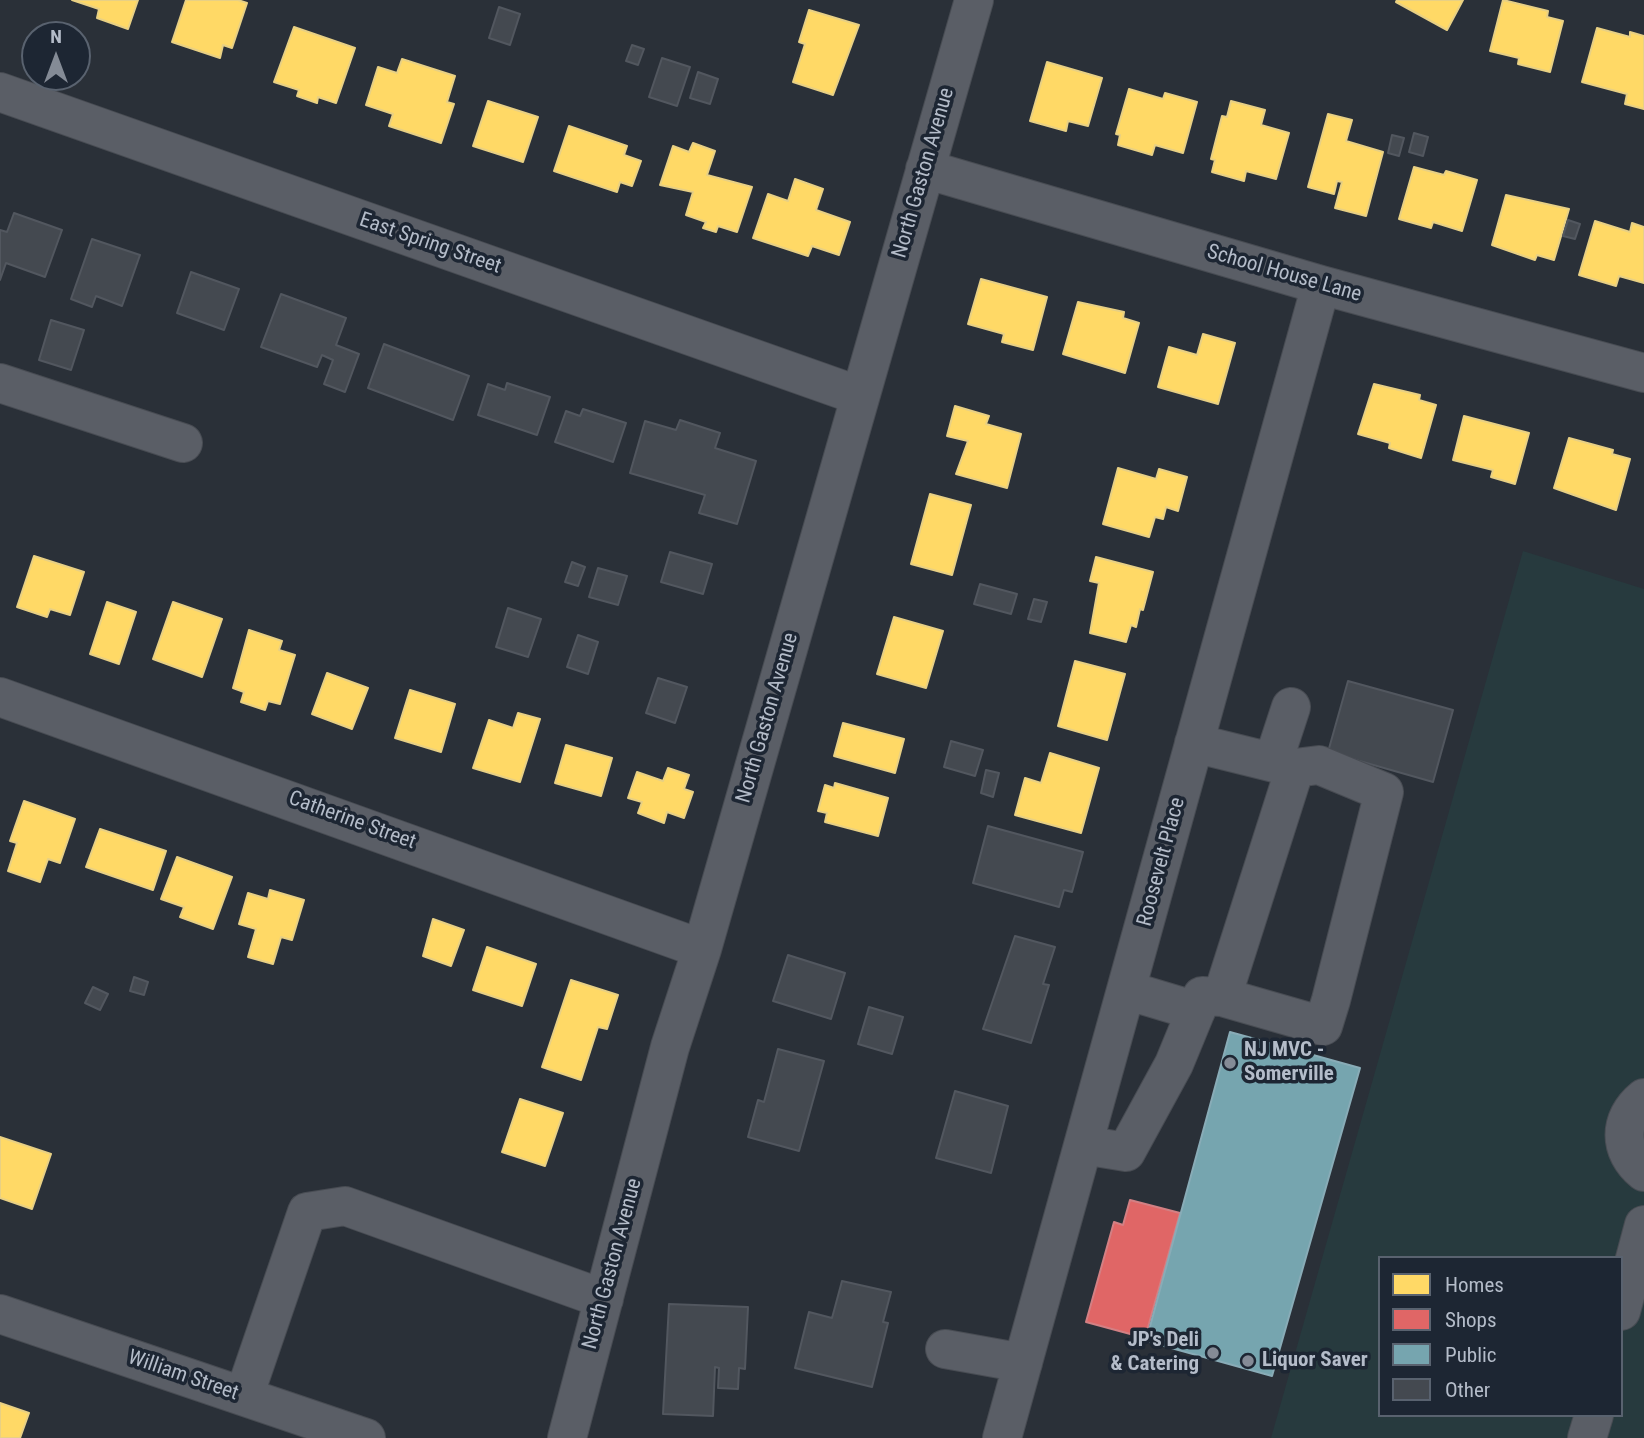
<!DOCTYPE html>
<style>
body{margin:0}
#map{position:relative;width:1644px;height:1438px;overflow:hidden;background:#2a3038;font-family:"Roboto Condensed",sans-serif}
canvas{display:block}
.legend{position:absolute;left:1378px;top:1256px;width:245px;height:161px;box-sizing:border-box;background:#1d2633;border:2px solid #59626f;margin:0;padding:9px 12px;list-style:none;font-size:21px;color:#b4bcc9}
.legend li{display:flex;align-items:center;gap:14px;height:35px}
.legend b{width:35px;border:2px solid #59626f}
.north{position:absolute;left:21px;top:21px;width:70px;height:70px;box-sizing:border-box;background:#1d2633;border:2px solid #59626f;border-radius:50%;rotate:0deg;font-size:19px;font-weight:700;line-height:28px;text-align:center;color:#b4bcc9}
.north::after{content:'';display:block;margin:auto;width:24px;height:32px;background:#848b96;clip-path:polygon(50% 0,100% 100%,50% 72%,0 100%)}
</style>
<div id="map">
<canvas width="1644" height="1438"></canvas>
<ul class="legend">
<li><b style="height:19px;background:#ffd966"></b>Homes</li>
<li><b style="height:19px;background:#e06666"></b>Shops</li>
<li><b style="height:19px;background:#76a5af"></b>Public</li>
<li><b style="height:19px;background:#444950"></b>Other</li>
</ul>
<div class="north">N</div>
</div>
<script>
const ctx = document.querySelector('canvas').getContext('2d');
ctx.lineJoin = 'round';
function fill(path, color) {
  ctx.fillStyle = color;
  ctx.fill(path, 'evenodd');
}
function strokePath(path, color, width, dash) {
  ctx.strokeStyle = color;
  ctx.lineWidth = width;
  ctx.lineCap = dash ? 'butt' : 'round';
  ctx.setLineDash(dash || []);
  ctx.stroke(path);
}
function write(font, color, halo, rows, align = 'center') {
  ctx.font = font + ' "Roboto Condensed",sans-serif';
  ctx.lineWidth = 7;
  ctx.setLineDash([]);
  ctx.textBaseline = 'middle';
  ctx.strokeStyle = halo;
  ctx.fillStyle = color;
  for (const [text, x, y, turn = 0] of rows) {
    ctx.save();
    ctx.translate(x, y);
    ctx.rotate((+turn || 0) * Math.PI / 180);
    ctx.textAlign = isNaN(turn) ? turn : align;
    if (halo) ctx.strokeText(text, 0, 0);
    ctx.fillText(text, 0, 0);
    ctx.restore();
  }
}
const green = new Path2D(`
 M1523,551L1644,589V1438H1271ZM1380,1258H1621V1415H1380Z`);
const homes = new Path2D(`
 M72,0H138L128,29L97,18L99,9Z
 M186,0H238L247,3L232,48L223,45L220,58L172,42Z
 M1397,0H1463L1447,30L1396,2Z
 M1503,0L1548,11L1547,17L1563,21L1550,72L1518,64L1519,58L1490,51Z
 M809,10L859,25L833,95L793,82L805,44L799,42Z
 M294,27L355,48L336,103L318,97L317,103L297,96L299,90L274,82Z
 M1597,28L1630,37V32L1644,36V109L1625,104L1627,94L1582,82Z
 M402,59L455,76L447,102L454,104L441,143L389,126L393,114L366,105L378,67L397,73Z
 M1047,62L1102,78L1088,126L1068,121L1066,131L1030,121Z
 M1129,89L1163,99L1165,93L1197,102L1183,153L1155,145L1152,155L1118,145L1120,135L1116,134Z
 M488,101L538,117L523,162L473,146Z
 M1231,101L1265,110L1261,125L1289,133L1276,179L1246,171L1244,181L1212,172L1215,160L1211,159L1222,116L1227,117Z
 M1328,114L1352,120L1346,141L1383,152L1366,216L1335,208L1342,182L1337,181L1334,194L1308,187Z
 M569,126L627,146L624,155L641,161L632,186L620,182L617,192L554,171Z
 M693,143L715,151L707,175L752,187L737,232L718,226L716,232L703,228L706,222L686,215L693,192L660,185L673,146L689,152Z
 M1414,167L1444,175L1446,171L1477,180L1462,231L1433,222L1431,228L1399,219Z
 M795,179L823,189L816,210L850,222L839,255L812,246L808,256L753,238L768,194L788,201Z
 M1506,195L1569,209L1554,260L1537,255L1535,260L1492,245Z
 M1595,221L1630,232L1632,223L1644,227V283L1619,276L1616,286L1579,275Z
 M981,279L1047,297L1033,350L1002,342L1004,334L968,324Z
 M1078,302L1124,312L1123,318L1139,323L1125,373L1063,354Z
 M1203,334L1235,343L1218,404L1158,387L1169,347L1197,355Z
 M1374,384L1420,395L1419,400L1436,405L1421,458L1389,448L1390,443L1358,434Z
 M955,406L989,416L986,424L1021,434L1007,488L956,474L968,441L947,436Z
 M1464,416L1529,433L1515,484L1491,477L1493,470L1453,460Z
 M1569,438L1613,450L1612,454L1630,459L1616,510L1554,488Z
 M1118,468L1156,479L1159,469L1187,477L1178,511L1166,507L1163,519L1155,517L1149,537L1103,524Z
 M930,494L971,505L952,575L911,564Z
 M34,556L84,572L70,615L50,609L47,617L17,607Z
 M1096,557L1153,572L1143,610L1140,609L1136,627L1131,625L1126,642L1090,633L1099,583L1090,581Z
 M107,602L136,612L119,664L90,654Z
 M173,602L222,619L202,677L153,659Z
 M894,617L943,631L926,688L877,674Z
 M249,630L282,641L279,650L295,655L280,704L268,701L265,710L241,702L244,692L233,688Z
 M1075,661L1125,674L1107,740L1058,726Z
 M327,673L368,688L352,729L312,714Z
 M410,690L455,704L441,752L395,738Z
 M518,713L540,719L520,782L473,768L489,720L513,728Z
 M843,723L904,739L895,773L834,756Z
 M566,745L612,758L601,796L555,783Z
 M1050,753L1099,768L1081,833L1015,815L1025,778L1041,783Z
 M668,768L689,775L684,789L693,792L684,818L667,812L664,823L638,813L642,802L628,798L637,772L663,781Z
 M835,783L888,798L878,836L825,822L827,813L818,811L825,785L834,788Z
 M24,801L75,819L60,863L48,859L40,882L8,871L17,843L10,841Z
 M100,829L166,851L153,890L86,867Z
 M177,857L232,877L213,929L180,917L184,907L161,899Z
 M270,890L304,900L292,940L281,937L273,964L248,957L256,929L239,924L248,893L268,899Z
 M433,919L464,930L451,966L423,956Z
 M487,947L536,964L522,1006L473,990Z
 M571,980L618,995L607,1029L598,1027L581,1080L542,1067Z
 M520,1099L563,1113L545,1166L502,1152Z
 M0,1137L51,1154L32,1209L0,1198Z
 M0,1403L29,1413L20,1438H0Z`);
const shops = new Path2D(`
 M1130,1200L1180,1213L1145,1338L1086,1322L1114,1222L1123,1225Z`);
const public = new Path2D(`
 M1230,1032L1360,1068L1272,1376L1146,1341Z`);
const building = new Path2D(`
 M499,7L520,14L510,45L489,38Z
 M632,45L644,49L638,65L626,61Z
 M662,58L690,67L677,106L649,97Z
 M698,72L718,79L710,104L690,98Z
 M1414,133L1428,137L1423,156L1409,152Z
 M1392,135L1404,138L1399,156L1388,153Z
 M14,213L62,230L45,277L6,263L0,280V230L7,232Z
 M1568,220L1580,224L1575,239L1563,236Z
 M92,239L140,255L122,306L96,296L92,307L71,299Z
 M191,272L239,289L224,330L177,313Z
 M281,294L346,318L336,345L359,354L345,392L324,384L333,360L322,355L317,367L261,347Z
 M51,320L84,330L71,370L39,360Z
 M384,344L469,376L453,420L368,388Z
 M507,383L550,397L537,435L478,415L488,384L505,390Z
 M583,409L626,423L613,462L555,442L566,411L580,416Z
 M680,420L720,433L715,448L756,461L737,524L699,513L705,495L630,473L645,421L676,430Z
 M670,552L712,564L703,594L661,582Z
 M572,562L585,567L578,586L565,582Z
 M598,568L627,576L618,605L589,597Z
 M980,584L1017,594L1011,614L974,604Z
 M1034,599L1047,602L1041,622L1028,619Z
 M508,608L541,619L528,657L496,647Z
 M578,635L598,642L588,674L567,667Z
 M658,678L687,687L675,723L646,713Z
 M1348,681L1453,710L1433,782L1328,752Z
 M951,741L983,750L975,776L944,767Z
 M986,770L999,773L993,797L981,793Z
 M988,826L1083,852L1072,892L1064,890L1059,907L973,883Z
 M1015,936L1055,947L1043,984L1049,985L1031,1043L983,1029Z
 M788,955L845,973L831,1019L773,1001Z
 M134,977L148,982L144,995L130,991Z
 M93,987L108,994L100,1010L85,1003Z
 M869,1007L903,1017L892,1054L858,1044Z
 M778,1049L824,1061L799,1151L748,1137L758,1100L764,1102Z
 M955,1091L1008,1106L991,1173L936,1158Z
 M842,1281L891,1292L883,1322L888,1323L872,1387L795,1368L809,1312L832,1318Z
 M669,1304L748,1307L745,1369L739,1368L738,1389L718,1388L719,1368L715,1367L713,1416L663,1414Z`);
const minor = new Path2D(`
 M0,92L860,396
 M925,169L1321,285L1644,373
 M0,383L183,443
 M0,697L702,949
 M1273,762L1291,707
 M1126,990L1196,1011
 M1222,997L1295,768
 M1644,1098C1618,1119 1618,1151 1644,1172
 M1083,1145L1126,1152L1174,1064L1202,996L1222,997L1323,1026L1331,1000L1384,792L1319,765L1295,768L1194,743
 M1621,1311L1644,1225
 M0,1314L366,1438
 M945,1349L1023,1363
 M244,1396L307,1212L345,1206L604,1299
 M567,1438L670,1047L702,949L974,0
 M1002,1438L1321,285
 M1587,1438L1594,1415`);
const markers = [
 [1230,1063,7,"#848b96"],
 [1213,1353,7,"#848b96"],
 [1248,1361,7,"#848b96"]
];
const streetNames = [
 ["North Gaston Avenue",924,173,-74],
 ["East Spring Street",430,244,19],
 ["School House Lane",1284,274,16],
 ["North Gaston Avenue",768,718,-74],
 ["Catherine Street",352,821,20],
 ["Roosevelt Place",1162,862,-75],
 ["North Gaston Avenue",613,1264,-75],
 ["William Street",183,1376,19]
];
const poiNames = [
 ["NJ MVC -",1244,1051],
 ["Somerville",1244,1075],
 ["JP's Deli",1199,1341,"right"],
 ["& Catering",1199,1365,"right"],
 ["Liquor Saver",1262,1361]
];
fill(green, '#273a3e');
fill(homes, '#ffd966');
strokePath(homes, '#e8d084', 2);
fill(shops, '#e06666');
strokePath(shops, '#d38084', 2);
fill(public, '#76a5af');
strokePath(public, '#89acb7', 2);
fill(building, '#444950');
strokePath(building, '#52575f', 2);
strokePath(minor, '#484c53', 40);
strokePath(minor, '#5a5e66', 38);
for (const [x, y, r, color] of markers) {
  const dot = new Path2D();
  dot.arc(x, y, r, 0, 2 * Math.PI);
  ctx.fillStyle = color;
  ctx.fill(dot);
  strokePath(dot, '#1d2633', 2.5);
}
write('21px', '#b4bcc9', '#1d2633', streetNames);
write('bold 21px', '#b4bcc9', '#1d2633', poiNames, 'left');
</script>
